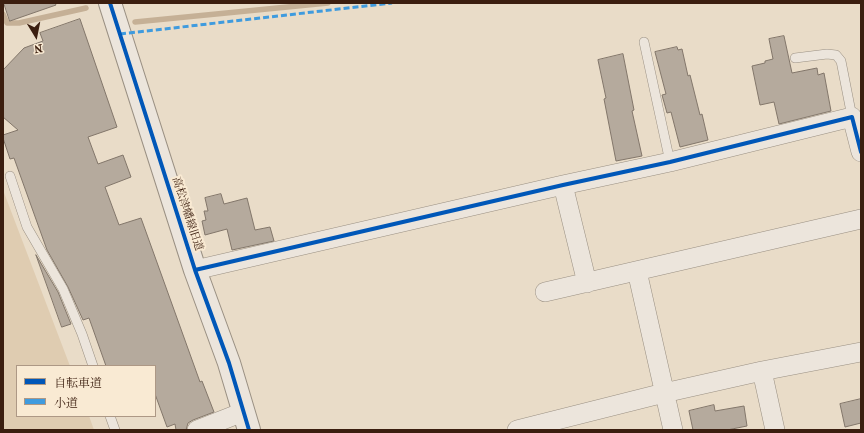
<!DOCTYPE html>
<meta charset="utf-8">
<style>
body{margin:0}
#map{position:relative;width:864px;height:433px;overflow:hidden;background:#e9dcc8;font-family:"IM FELL French Canon","Noto Serif JP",serif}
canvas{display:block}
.frame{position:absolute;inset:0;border:4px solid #3b1e0f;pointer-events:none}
.legend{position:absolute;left:16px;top:365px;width:140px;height:52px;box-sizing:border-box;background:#f9ead3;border:1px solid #ad9885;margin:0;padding:5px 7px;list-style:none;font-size:12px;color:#3b1e0f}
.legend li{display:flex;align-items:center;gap:8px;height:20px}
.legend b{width:20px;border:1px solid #ad9885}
.north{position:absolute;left:16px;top:16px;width:40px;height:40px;-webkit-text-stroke:3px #f9ead3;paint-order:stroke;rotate:170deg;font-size:11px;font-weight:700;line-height:16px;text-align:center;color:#3b1e0f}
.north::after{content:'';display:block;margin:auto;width:14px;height:18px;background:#3b1e0f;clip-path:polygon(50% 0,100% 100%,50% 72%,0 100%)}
</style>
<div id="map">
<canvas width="864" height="433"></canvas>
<div class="frame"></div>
<ul class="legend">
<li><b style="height:5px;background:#0057b8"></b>自転車道</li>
<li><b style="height:5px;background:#3f9bde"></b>小道</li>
</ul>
<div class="north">N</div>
</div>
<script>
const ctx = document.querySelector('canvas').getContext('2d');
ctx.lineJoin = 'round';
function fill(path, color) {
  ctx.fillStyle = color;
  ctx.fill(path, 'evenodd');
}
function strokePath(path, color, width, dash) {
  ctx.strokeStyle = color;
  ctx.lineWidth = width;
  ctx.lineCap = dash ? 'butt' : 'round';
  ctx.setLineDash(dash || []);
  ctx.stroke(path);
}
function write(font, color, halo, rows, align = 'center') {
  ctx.font = font + ' "IM FELL French Canon","Noto Serif JP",serif';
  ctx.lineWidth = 4;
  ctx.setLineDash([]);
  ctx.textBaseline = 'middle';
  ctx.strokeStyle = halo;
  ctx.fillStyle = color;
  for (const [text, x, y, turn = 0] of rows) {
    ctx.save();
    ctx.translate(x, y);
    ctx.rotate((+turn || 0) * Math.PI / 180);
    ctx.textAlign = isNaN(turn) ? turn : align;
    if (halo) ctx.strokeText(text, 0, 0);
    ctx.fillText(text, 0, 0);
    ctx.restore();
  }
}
const green = new Path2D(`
 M3,190L70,366H17V416H89L94,430H3Z`);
const stream = new Path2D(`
 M3,14L7,23H19L86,8
 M135,22L328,3`);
const building = new Path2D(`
 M4,3H55L56,5L10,21Z
 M80,19L117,127L88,137L98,164L123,155L131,177L105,187L119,225L141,218L200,382L202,381L214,412L193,420L188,423L186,430H176L175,424L167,427L155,394V366H106L89,318L83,320L68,287L47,250L14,158L10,159L3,138V135L18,130L3,117V70L24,48L43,41L40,33Z
 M784,36L792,73L817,68L818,75L824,73L831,111L779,124L774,102L760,105L752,66L765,63V61L773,59L769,39Z
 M677,47L678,50L682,49L688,76L690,75L700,115L702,114L708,140L680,147L671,112L667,113L662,95L666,94L655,52Z
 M623,54L634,110L632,111L642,156L616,161L604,99L606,98L598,60Z
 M221,194L224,204L247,198L255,230L270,227L274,241L232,250L227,229L205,235L202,221L206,220L204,211H208L205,198Z
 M36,255L58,292L71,324L62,327Z
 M861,399V423L845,427L840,404Z
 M714,405L715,411L744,406L747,426L727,430H693L689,411Z`);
const service = new Path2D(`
 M644,42L670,162
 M795,58L827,54L836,55L841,61L852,117
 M10,176L27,227L63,289L82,334L93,366
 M110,416L115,430`);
const minor = new Path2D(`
 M563,185L587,283
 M195,270L563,185L670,162L852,117L861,152
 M637,271L673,430
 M545,292L861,219
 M762,371L775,430
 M197,430L243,412
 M517,430L664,393L762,371L861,352`);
const tertiary = new Path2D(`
 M110,3L195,270L229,363L249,430`);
const quiet = new Path2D(`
 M120,34L392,3`);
const cycleway = new Path2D(`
 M110,3L195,270L229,363L249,430
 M195,270L563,185L670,162L852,117L861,152`);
const streetNames = [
 ["高松津幡線旧道",187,214,72]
];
fill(green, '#dfccb1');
strokePath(stream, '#c5b096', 5.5);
fill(building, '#b5aa9d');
strokePath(building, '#82766a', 1);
strokePath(service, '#9a9083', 10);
strokePath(minor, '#9a9083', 20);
strokePath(tertiary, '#9a9083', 24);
strokePath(service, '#ece5dc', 9);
strokePath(minor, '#ece5dc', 19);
strokePath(tertiary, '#ece5dc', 22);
strokePath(quiet, '#3f9bde', 3, [6, 3]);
strokePath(cycleway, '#0057b8', 4);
write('11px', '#3b1e0f', '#f9ead3', streetNames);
</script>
